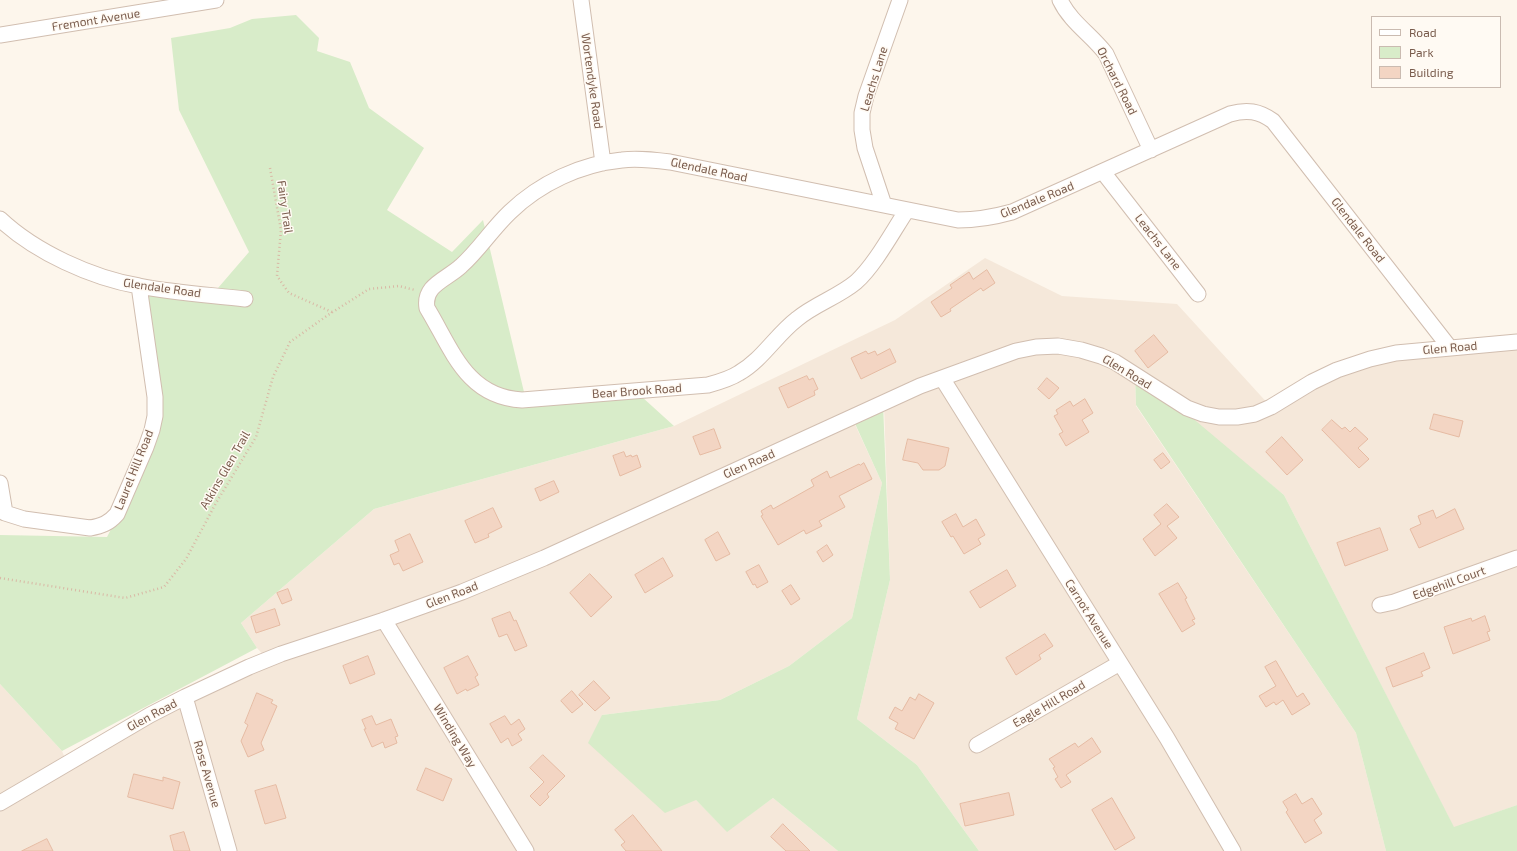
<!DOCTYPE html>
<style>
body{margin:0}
#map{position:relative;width:1517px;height:851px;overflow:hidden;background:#fdf6ec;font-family:"Exo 2",sans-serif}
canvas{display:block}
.legend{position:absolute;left:1371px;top:16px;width:130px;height:72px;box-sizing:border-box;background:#fffaf3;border:1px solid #cabbb1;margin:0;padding:5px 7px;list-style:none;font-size:12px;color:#7a5c4d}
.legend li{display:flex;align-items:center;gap:8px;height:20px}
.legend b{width:20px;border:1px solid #cabbb1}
</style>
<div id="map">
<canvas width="1517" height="851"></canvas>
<ul class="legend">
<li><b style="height:5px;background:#fff"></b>Road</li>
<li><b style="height:11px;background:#d8ecc9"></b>Park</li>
<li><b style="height:11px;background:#f3d5c3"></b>Building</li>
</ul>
</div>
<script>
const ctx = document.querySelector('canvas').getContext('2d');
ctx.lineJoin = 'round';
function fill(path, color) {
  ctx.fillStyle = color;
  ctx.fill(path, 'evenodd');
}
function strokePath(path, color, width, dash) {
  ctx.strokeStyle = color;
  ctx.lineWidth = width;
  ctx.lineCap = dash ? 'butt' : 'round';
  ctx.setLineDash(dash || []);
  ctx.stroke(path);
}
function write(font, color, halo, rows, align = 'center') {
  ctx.font = font + ' "Exo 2",sans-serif';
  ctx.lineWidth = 3;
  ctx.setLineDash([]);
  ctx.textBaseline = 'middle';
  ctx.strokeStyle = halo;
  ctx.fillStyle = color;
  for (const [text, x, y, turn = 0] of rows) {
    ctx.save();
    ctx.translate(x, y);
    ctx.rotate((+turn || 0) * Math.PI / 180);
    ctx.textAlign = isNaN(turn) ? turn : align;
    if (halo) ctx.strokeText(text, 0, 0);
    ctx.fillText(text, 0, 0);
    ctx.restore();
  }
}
const residential = new Path2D(`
 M985,258L1062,296L1177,304L1271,407L1370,359L1517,342V805L1454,828L1284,495L1135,375L1136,406L1356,733L1386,851H979L917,765L857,719L890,580L884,404L852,418L882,483L852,618L789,666L720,700L602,715L696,800L727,831L773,798L838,851H0V684L62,751L67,763L267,659L257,648L241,623L374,509L674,426L895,320Z`);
const green = new Path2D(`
 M296,15L319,38L317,51L350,62L369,108L424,148L387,210L452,252L483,220L524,392L631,387L674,426L374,509L241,623L257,648L62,751L0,684V535L107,537L156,441L136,296L218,288L249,252L179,110L171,38L230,28L252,19Z
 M1135,375L1165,395L1284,495L1454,827L1517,805V851H1386L1356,733L1136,405Z
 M883,403L890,580L857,719L917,765L979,851H838L773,798L727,832L696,800L665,813L588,743L602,715L720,700L789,666L852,618L882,483L852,417Z`);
const building = new Path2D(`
 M987,270L995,283L983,291L981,288L950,309L951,311L941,317L931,302L952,288L950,285L969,272L973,279Z
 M1154,335L1168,352L1148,368L1135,351Z
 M890,349L896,362L861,379L851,358L866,351L868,354L875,351L877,355Z
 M807,376L809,380L813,378L818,389L814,391L815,395L788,408L779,388Z
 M1047,378L1059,388L1049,399L1038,389Z
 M1085,399L1093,413L1082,420L1089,432L1066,446L1059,434L1063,432L1054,416L1058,414L1056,410L1070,401L1073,406Z
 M1434,414L1463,421L1459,437L1430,429Z
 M1332,420L1342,429L1345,427L1350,432L1355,427L1368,439L1358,448L1369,459L1359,468L1322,430Z
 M714,429L721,448L700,455L693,437Z
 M1282,437L1303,460L1287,475L1266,452Z
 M908,439L949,448L945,466L939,470H923L918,463L903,460Z
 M624,452L626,457L631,455L632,457L637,455L641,467L620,476L613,456Z
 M1163,453L1170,462L1161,469L1154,460Z
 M864,463L872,479L839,496L845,507L819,521L822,526L806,534L804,530L778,545L761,516L763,515L761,511L771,505L773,509L814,486L811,480L827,471L830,478L859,464L860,465Z
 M554,481L559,492L540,501L535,489Z
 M1167,504L1179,517L1167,526L1177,538L1155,556L1143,539L1161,524L1154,515Z
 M493,508L502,527L488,534L489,537L475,543L465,521Z
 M1455,509L1464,529L1419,548L1410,529L1421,524L1418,516L1433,510L1436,518Z
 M956,514L963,527L976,519L985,535L978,539L981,544L964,554L953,536L951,537L942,522Z
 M1380,528L1388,550L1345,566L1337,543Z
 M718,532L730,554L716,561L705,540Z
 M410,534L423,562L403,571L399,563L394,565L390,555L399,551L395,541Z
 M827,545L833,555L823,562L817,552Z
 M663,558L673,576L645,593L635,575Z
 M759,565L768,582L757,588L755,584L753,585L746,572Z
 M1007,570L1016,586L980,608L970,592Z
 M590,574L612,597L591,617L570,593Z
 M1178,583L1187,598L1185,599L1195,619L1192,620L1195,624L1182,632L1159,594Z
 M791,585L800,599L791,605L782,591Z
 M288,589L292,600L282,604L277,593Z
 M275,609L280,625L256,633L251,617Z
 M510,612L514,621L516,620L527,646L515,651L507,634L499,637L492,619Z
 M1485,616L1490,631L1487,632L1490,640L1453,654L1444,627L1471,618L1472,621Z
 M1045,634L1053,646L1039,655L1041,659L1016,675L1006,658Z
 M1424,653L1430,668L1421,672L1423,676L1393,687L1386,668Z
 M368,656L375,674L350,684L343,666Z
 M468,656L478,675L475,677L479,685L467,691L466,689L457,694L444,668Z
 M1276,661L1297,697L1303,693L1310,704L1292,715L1283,700L1276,705L1274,702L1266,707L1259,696L1276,686L1265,667Z
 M594,681L610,698L595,711L579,695Z
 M572,691L583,704L572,713L561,701Z
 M257,693L273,700L271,703L277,706L261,743L264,750L248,757L241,741L248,725L245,723Z
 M919,694L934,703L914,739L895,729L898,723L889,718L895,707L902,711L910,697L915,700Z
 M372,716L376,725L391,719L398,736L395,737L397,743L385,748L383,742L372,747L364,729H366L362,720Z
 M505,716L511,725L519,719L525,729L518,734L522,740L512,746L508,738L501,743L490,724Z
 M1092,738L1101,752L1066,775L1071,782L1061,788L1055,779L1058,777L1053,768L1055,767L1049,759L1075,743L1078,747Z
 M543,755L565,776L547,794L549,797L540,806L530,796L544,782L530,768Z
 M426,768L452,779L443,801L417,790Z
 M134,774L163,781V777L180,782L173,809L128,797Z
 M276,785L286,818L265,824L255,791Z
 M1009,793L1014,815L965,826L960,804Z
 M1296,794L1302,804L1312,798L1322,814L1314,820L1322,833L1305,843L1286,812L1288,810L1283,802Z
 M1112,798L1135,838L1115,850L1092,810Z
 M633,815L662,851H626L621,845L625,842L615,830Z
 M783,824L810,851H786L771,837Z
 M184,832L190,851H174L170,836Z
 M47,839L53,851H22Z`);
const path = new Path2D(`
 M270,168L281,230L277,276L289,293L332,312
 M0,578L125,598L164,587L186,559L216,503L256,437L273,377L290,342L328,315L369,289L399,286L415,290`);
const minor = new Path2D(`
 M581,0L603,163
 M1060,0C1071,23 1092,35 1106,54L1151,150
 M0,35L216,0
 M1103,172L1198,294
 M884,205L865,148L862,130V113L866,96L900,0
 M907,210C893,231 875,265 856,282C838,297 815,304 797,319C776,335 762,360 739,373C730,379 719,382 708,385L522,400C466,397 452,349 427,308C423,285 446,280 461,266C479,250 492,229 510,212C540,183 581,164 622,160C638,158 654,160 670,162L958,220C976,220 994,217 1012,212L1230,114C1247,109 1259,111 1273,121L1450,348
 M0,219C35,252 92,278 139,286C174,293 210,295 245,299
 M942,378L1167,738L1233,851
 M0,483L5,513L24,519L90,528C102,526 109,523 117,514L146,447L152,430L155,416V397L139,286
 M1380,605L1394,602L1517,558
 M384,620L526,851
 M185,697L229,851
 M977,745L1120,663
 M0,803L150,715L185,697L249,667L281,654L384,620L462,592L544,558L920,386L1016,351L1036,347L1058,346L1081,350L1101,356L1115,362L1187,408L1203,414L1219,417H1237L1255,414L1271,407L1312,382L1337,370L1370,359L1396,353L1517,342`);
const streetNames = [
 ["Fremont Avenue",96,20,-9],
 ["Leachs Lane",874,79,-73],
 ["Wortendyke Road",592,81,82],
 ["Orchard Road",1117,81,63],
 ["Glendale Road",709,170,12],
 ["Glendale Road",1037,200,-22],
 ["Fairy Trail",285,207,82],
 ["Glendale Road",1358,230,52],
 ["Leachs Lane",1158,242,52],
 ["Glendale Road",162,288,8],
 ["Glen Road",1450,348,-5],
 ["Glen Road",1127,372,31],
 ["Bear Brook Road",637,391,-4],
 ["Glen Road",749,464,-24],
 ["Laurel Hill Road",134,470,-68],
 ["Atkins Glen Trail",225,470,-60],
 ["Edgehill Court",1449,583,-20],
 ["Glen Road",452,595,-21],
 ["Carnot Avenue",1089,614,58],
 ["Eagle Hill Road",1049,704,-30],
 ["Glen Road",152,715,-28],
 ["Winding Way",455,736,59],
 ["Rose Avenue",207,774,74]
];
fill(residential, '#f5e8da');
fill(green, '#d8ecc9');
fill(building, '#f3d5c3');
strokePath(building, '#e6bba3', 1);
strokePath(minor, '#d1beb0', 17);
strokePath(path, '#d9b8a5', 2.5, [1, 3]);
strokePath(minor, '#fff', 15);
write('12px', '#7a5c4d', '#fffaf3', streetNames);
</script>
